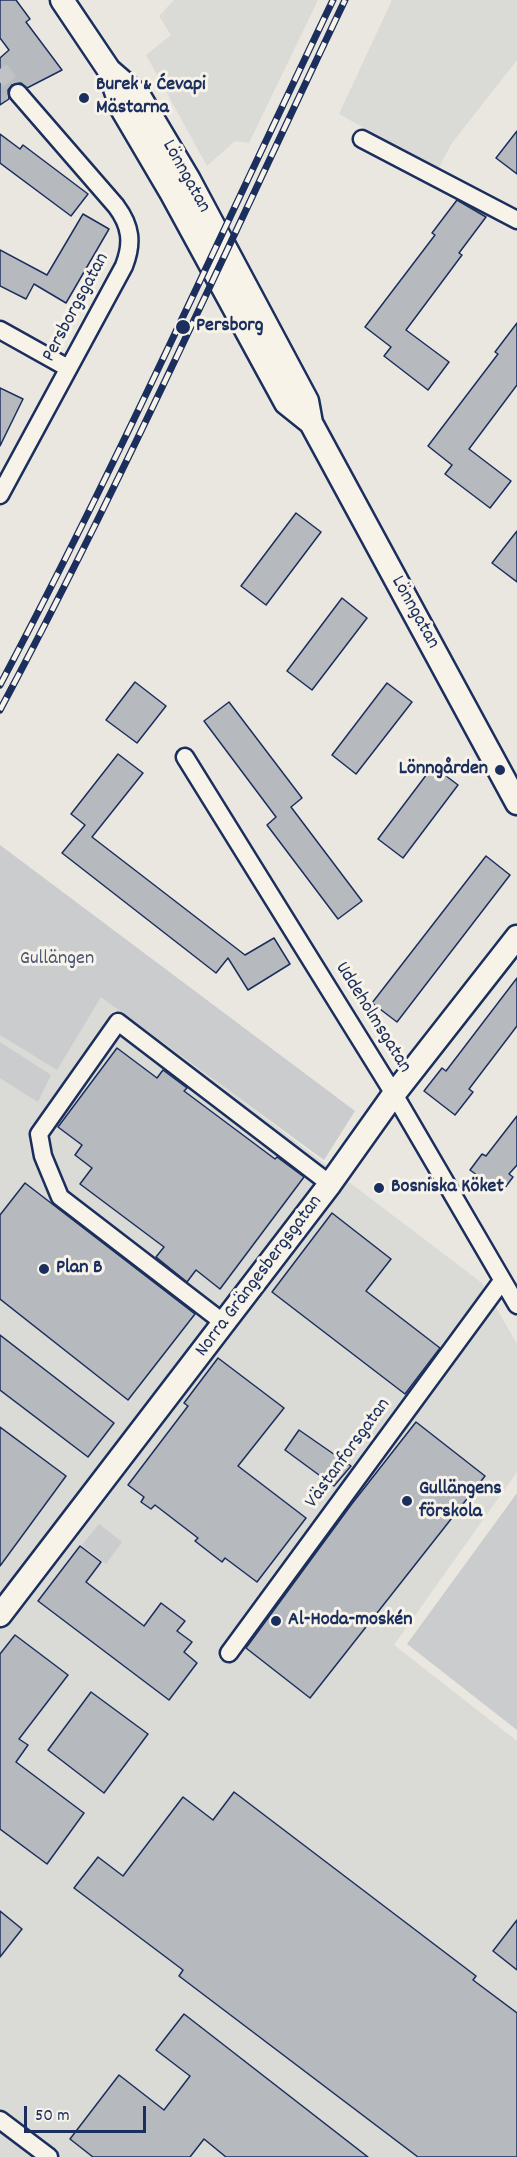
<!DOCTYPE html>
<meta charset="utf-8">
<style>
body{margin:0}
#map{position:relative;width:517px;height:2157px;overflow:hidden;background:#eae7e0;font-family:Dekko,sans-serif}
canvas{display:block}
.scale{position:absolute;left:24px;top:2106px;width:122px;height:27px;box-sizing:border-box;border:3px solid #1b2f5e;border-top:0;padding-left:8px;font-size:18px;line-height:21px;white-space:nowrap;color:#1b2f5e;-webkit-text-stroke:4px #f7f3e8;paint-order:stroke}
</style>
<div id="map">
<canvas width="517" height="2157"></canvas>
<div class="scale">50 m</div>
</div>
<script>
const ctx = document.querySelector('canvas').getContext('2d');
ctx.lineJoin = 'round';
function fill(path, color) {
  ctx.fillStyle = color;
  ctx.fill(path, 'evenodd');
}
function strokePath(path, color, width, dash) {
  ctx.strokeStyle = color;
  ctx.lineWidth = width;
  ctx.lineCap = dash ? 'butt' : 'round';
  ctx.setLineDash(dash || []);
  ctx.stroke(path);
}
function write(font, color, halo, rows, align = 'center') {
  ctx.font = font + ' Dekko,sans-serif';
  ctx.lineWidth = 6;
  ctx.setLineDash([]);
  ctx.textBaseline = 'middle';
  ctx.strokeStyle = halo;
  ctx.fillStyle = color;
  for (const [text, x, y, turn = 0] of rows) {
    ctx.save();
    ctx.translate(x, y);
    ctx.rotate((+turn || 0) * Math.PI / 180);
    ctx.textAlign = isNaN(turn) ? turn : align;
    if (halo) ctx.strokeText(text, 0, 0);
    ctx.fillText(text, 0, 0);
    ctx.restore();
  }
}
const built = new Path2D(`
 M174,0H318L249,143L235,141L207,166L146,55L171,35L159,16Z
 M392,0H517V60L452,143L438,169L339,114Z
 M0,917L482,1283L517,1344V1472L394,1645L517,1741V2157H0Z`);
const green = new Path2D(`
 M0,845L355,1111L324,1160L101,997L57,1070L0,1035Z
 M0,1042L51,1075L38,1102L0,1078Z
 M517,1493V1730L407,1644Z
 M99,1524L122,1542L106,1564L82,1545Z`);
const building = new Path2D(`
 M0,0H16L30,19L26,22L62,70L27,88L21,83L12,85L8,90L9,99L0,105V58L9,50L0,38Z
 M517,131V174L496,158Z
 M0,134L20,149L23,145L88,194L71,216L0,163Z
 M457,200L486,217L459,253L462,255L406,330L449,362L428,390L384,356L391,347L365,327L435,235L432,233Z
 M83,214L109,229L66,303L34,284L26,299L0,286V250L47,275Z
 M517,323V385L469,449L511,481L490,508L445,474L452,465L428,446L498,354L495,352Z
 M0,388L23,399L0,446Z
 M296,513L321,532L266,605L241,586Z
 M517,531V582L492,563Z
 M342,598L367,618L312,690L287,671Z
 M135,682L166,706L137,743L106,720Z
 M387,683L412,702L356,774L332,755Z
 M229,702L302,798L291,807L362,901L338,919L267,825L276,817L204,721Z
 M118,754L143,773L92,837L245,955L274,938L290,964L248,990L228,958L216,973L62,853L85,825L71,814Z
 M433,766L458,785L403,858L378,839Z
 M486,856L510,875L397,1022L372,1003Z
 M517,978V1026L469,1089L473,1092L455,1115L424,1091L442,1068L446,1071Z
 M117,1048L157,1078L163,1070L187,1088L184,1091L275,1159L277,1157L304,1177L220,1289L196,1270L187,1282L156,1257L164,1247L80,1184L92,1168L75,1155L82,1145L58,1127Z
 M517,1116V1165L509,1174L513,1177L501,1193L470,1170L482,1154L486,1156Z
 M25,1183L195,1314L128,1400L0,1299V1215Z
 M332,1213L391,1259L366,1291L440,1348L405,1394L272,1292Z
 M0,1335L114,1423L88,1457L0,1390Z
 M218,1358L284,1408L238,1466L306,1518L257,1582L225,1558L222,1562L195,1541L198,1538L155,1505L151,1509L141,1502L144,1497L128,1485L188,1406L184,1403Z
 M416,1422L485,1476L310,1698L246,1648L351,1505Z
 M0,1427L66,1476L0,1566Z
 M299,1430L351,1466L334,1486L285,1450Z
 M80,1546L101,1562L86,1582L144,1626L161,1603L185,1621L177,1631L192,1642L184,1652L197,1663L169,1700L38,1601Z
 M15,1635L68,1675L19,1739L28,1745L16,1762L84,1813L47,1864L0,1829V1654Z
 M91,1692L148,1734L104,1793L48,1750Z
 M234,1792L476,1976L473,1980L517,2013V2157H418L179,1976L183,1970L74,1888L98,1857L123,1876L183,1797L213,1820Z
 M0,1911L22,1929L0,1957Z
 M517,1920V1970L493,1951Z
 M184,2014L368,2157H226L204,2139L190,2157H93L70,2139L119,2075L164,2110L190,2076L156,2050Z`);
const streetTunnel = new Path2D(`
 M0,69L18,93`);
const street = new Path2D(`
 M362,139L517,220
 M0,330L68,368
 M0,495L124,266C133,243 131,226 116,206L18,93
 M185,757L394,1094L517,1305
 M224,1323L60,1197L43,1156L39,1134L118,1022L330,1184
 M229,1653L502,1281
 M0,2120L49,2157`);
const secondary = new Path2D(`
 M62,0L109,70L139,96L189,180L307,401L311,423L517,803
 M109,71L122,109L172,194L286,403L311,423
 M0,1615L330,1184L394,1094L517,937`);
const rail = new Path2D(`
 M0,685C119,461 223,229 333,0
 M0,710C124,478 232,237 345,0`);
const markers = [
 [84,98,6,"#1b2f5e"],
 [183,327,8,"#1b2f5e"],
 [500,770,6,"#1b2f5e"],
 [379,1188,6,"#1b2f5e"],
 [44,1269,6,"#1b2f5e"],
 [407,1501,6,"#1b2f5e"],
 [276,1621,6,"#1b2f5e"]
];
const poiNames = [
 ["Burek & Ćevapi",96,86],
 ["Mästarna",96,109],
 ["Persborg",196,327],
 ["Lönngården",488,770,"right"],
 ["Bosniska Köket",391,1188],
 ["Plan B",56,1269],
 ["Gullängens",419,1490],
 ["förskola",419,1513],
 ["Al-Hoda-moskén",288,1621]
];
const streetNames = [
 ["Lönngatan",185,177,61],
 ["Persborgsgatan",77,308,-62],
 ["Lönngatan",414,613,61],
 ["Uddeholmsgatan",372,1018,58],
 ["Norra Grängesbergsgatan",260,1277,-53],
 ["Västanforsgatan",349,1454,-54]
];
const parkNames = [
 ["Gullängen",57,960]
];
fill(built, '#dadad6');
fill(green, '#cbcccd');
fill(building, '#b6babf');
strokePath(building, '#1b2f5e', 1.5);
strokePath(streetTunnel, '#c1c2c6', 16, [16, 8]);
strokePath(street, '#1b2f5e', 21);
strokePath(secondary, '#1b2f5e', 27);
strokePath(street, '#f7f3e8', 16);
strokePath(secondary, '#f7f3e8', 22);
strokePath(rail, '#1b2f5e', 7);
strokePath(rail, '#f7f3e8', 4.5, [14]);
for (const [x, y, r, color] of markers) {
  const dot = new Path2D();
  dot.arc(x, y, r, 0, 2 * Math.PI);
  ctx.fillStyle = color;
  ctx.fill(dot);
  strokePath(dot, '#f7f3e8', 2);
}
write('bold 20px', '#1b2f5e', '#f7f3e8', poiNames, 'left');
write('20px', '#1b2f5e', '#f7f3e8', streetNames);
write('20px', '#47567a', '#f7f3e8', parkNames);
</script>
